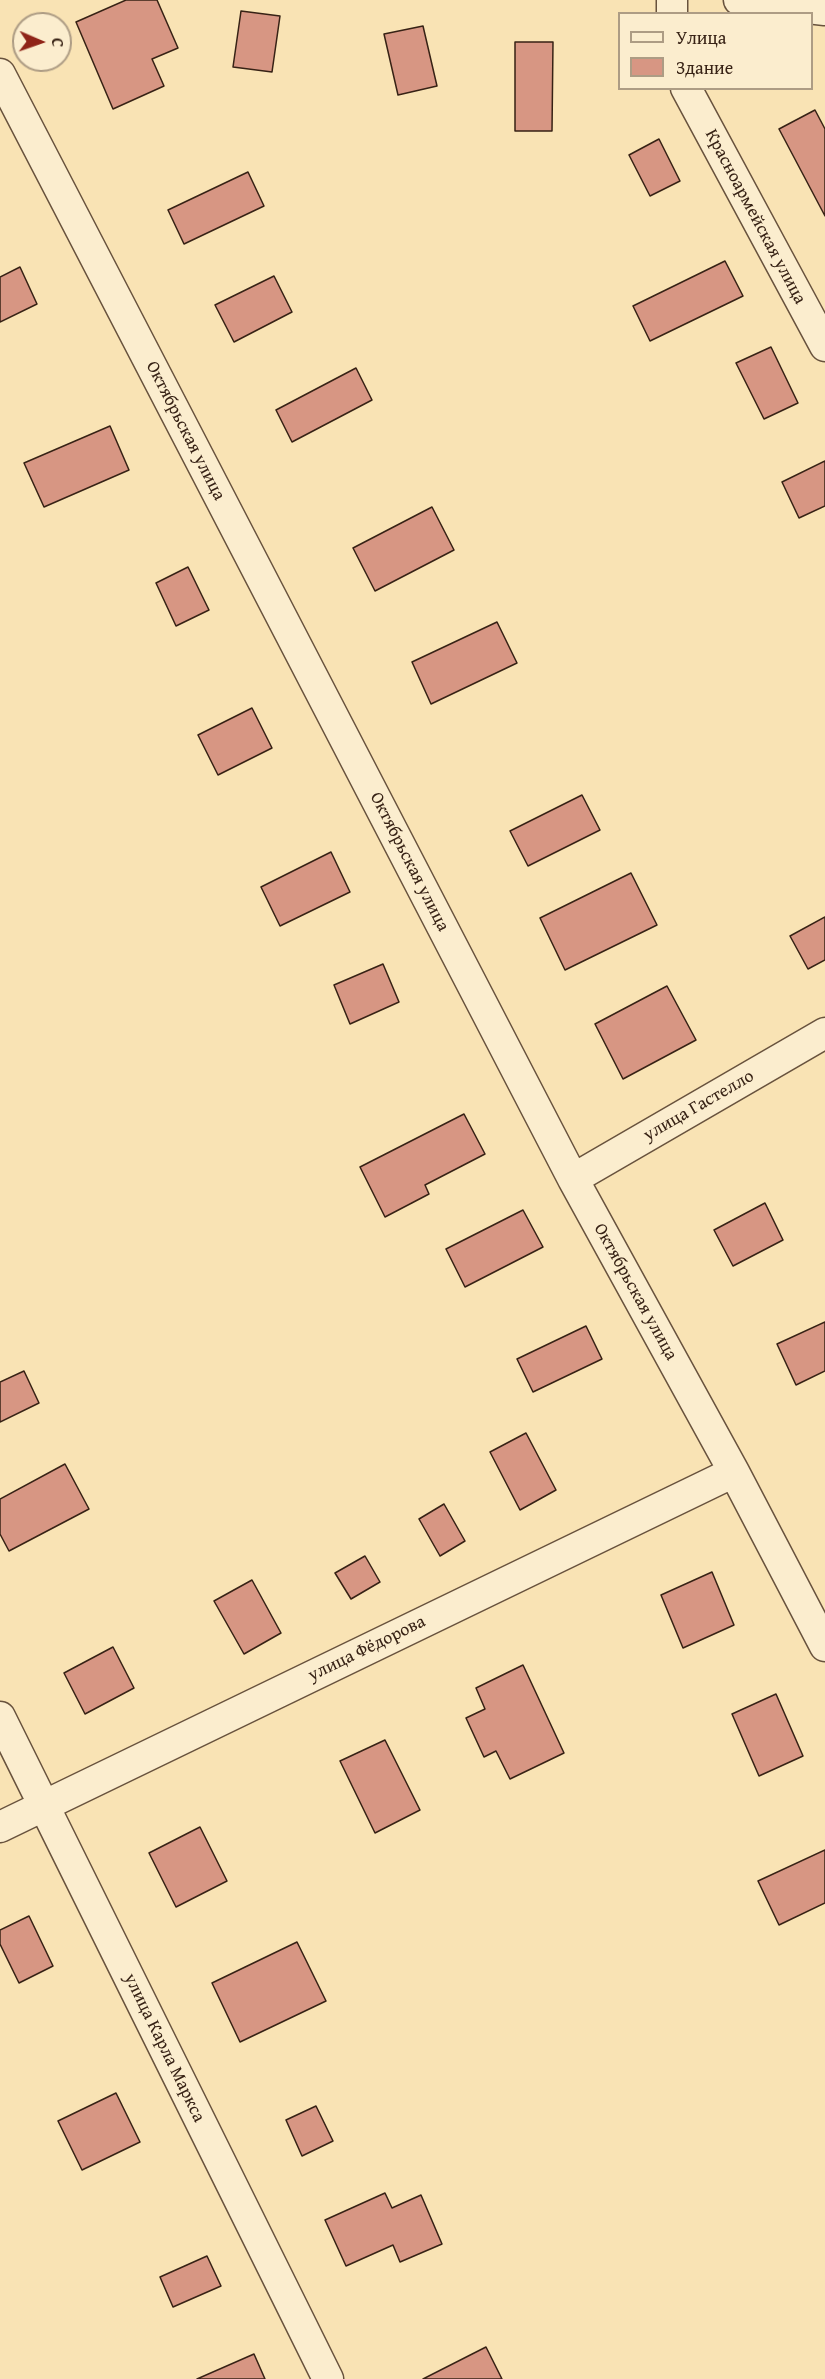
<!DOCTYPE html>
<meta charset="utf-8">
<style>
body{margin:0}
#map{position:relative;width:825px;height:2379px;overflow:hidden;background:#f9e3b4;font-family:"Gentium Book Plus",serif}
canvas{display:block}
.legend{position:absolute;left:618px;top:12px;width:195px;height:78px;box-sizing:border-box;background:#fbedce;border:2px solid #ad9c84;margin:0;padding:8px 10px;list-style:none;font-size:18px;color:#372215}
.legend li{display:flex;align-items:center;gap:12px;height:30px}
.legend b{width:30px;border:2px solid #ad9c84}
.north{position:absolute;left:12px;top:12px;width:60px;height:60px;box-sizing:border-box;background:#fbedce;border:2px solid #ad9c84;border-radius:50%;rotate:92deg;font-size:16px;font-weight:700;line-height:24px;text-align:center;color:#372215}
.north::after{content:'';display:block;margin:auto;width:21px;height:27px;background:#8f2418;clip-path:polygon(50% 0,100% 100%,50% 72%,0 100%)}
</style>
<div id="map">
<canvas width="825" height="2379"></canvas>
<ul class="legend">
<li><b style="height:8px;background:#fbedce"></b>Улица</li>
<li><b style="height:16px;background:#d79683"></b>Здание</li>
</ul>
<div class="north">С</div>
</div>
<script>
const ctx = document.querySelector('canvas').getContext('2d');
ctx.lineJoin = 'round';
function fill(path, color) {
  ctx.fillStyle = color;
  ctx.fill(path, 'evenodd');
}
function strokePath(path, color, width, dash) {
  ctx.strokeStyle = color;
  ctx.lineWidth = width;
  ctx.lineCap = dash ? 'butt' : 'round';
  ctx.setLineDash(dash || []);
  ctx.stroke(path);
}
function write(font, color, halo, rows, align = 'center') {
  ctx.font = font + ' "Gentium Book Plus",serif';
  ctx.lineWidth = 4.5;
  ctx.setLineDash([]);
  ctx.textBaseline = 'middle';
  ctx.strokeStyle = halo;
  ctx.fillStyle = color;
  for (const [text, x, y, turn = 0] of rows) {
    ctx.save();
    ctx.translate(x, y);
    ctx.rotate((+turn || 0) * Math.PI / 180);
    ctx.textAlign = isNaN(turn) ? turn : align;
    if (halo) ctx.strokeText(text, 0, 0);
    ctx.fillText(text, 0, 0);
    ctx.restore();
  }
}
const building = new Path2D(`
 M126,0H157L178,48L152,59L164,86L113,109L76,22Z
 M241,11L280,16L272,72L233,67Z
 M423,26L437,86L398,95L384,34Z
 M515,42H553L552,131H515Z
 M815,110L825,129V216L779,129Z
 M659,139L680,181L650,196L629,155Z
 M248,172L264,206L184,244L168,210Z
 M725,261L743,296L650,341L633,306Z
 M20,267L37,304L0,322V277Z
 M274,276L292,312L234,342L215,305Z
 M771,347L798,403L764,419L736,363Z
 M356,368L372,400L292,442L276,410Z
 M110,426L129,470L44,507L24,463Z
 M825,461V506L799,518L782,482Z
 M432,507L454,550L375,591L353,548Z
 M188,567L209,610L176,626L156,583Z
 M497,622L517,663L431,704L412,662Z
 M252,708L272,748L218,775L198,735Z
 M582,795L600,830L528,866L510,831Z
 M331,852L350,892L280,926L261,887Z
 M631,873L657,925L565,970L540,918Z
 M825,917V960L808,969L790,936Z
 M383,964L399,1002L350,1024L334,985Z
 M667,986L696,1040L623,1079L595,1024Z
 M464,1114L485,1154L425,1185L429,1194L385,1217L360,1167Z
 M765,1203L783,1240L733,1266L714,1230Z
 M523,1210L543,1247L465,1287L446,1249Z
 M825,1322V1371L796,1385L777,1344Z
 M586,1326L602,1359L533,1392L517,1359Z
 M24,1371L39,1403L0,1422V1382Z
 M526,1433L556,1490L520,1510L490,1452Z
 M65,1464L89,1509L9,1551L0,1534V1499Z
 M444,1504L465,1541L440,1556L419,1519Z
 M365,1556L380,1582L351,1599L335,1573Z
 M712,1572L734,1625L683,1648L661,1595Z
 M252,1580L281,1633L244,1654L214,1601Z
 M113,1647L134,1688L85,1714L64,1673Z
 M523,1665L564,1753L510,1779L496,1751L484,1757L466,1718L485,1709L476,1688Z
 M776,1694L803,1756L759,1776L732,1714Z
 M385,1740L420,1810L375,1833L340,1761Z
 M200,1827L227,1881L176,1907L149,1853Z
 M825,1850V1903L779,1925L758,1881Z
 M29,1916L53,1966L19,1983L0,1944V1930Z
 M297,1942L326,2001L240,2042L212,1983Z
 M116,2093L140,2142L82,2170L58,2121Z
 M316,2106L333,2141L302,2156L286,2120Z
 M385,2193L392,2208L421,2195L442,2244L400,2262L393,2245L346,2266L325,2220Z
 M207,2256L221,2286L173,2307L160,2277Z
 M486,2347L502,2379H423Z
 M254,2354L265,2379H197Z`);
const street = new Path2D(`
 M739,0L825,10
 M672,14V0
 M0,74L573,1179L734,1472L825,1646
 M686,88L825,346
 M573,1179L825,1033
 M0,1717L328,2379
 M0,1827L734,1472`);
const streetNames = [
 ["Красноармейская улица",755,217,62],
 ["Октябрьская улица",185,431,63],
 ["Октябрьская улица",409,862,63],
 ["улица Гастелло",699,1106,-30],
 ["Октябрьская улица",635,1292,61],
 ["улица Фёдорова",367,1649,-26],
 ["улица Карла Маркса",164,2048,64]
];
fill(building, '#d79683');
strokePath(building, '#372215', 1.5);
strokePath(street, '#68523d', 33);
strokePath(street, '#fbedce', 30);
write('18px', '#372215', '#fbedce', streetNames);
</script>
